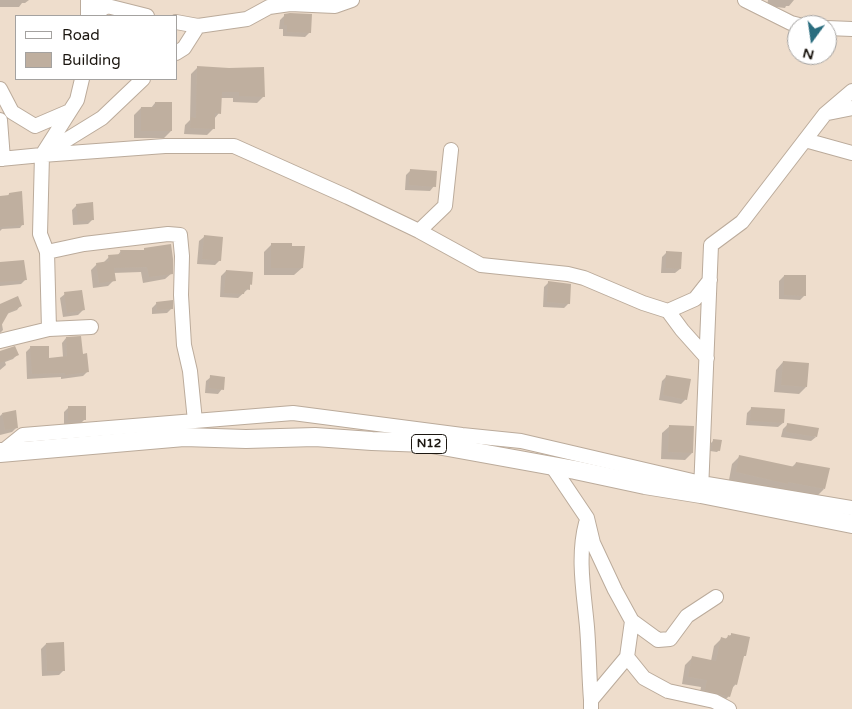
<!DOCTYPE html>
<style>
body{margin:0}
#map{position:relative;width:852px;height:709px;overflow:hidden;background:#edc;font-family:"Varela Round",sans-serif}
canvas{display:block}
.legend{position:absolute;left:15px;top:15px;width:162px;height:65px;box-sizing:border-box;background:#fff;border:1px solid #a4a2a0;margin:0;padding:6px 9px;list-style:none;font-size:15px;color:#1c1711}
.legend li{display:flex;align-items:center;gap:10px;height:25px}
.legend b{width:25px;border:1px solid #a4a2a0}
.north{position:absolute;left:787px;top:15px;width:50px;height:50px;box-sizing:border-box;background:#fff;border:1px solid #a4a2a0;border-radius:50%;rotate:194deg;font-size:14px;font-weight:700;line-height:20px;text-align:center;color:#1c1711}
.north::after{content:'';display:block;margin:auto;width:18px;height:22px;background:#2a6d7f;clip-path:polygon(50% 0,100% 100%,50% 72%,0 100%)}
</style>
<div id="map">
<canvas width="852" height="709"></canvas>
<ul class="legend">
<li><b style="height:6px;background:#fff"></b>Road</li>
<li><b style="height:14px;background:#bfaf9f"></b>Building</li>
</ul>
<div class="north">N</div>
</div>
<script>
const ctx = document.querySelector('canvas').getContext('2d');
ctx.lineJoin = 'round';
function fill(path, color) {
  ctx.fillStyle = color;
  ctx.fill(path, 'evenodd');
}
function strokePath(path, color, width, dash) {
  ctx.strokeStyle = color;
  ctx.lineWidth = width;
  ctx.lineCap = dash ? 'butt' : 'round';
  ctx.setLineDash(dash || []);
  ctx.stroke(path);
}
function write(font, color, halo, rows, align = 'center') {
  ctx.font = font + ' "Varela Round",sans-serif';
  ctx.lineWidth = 4;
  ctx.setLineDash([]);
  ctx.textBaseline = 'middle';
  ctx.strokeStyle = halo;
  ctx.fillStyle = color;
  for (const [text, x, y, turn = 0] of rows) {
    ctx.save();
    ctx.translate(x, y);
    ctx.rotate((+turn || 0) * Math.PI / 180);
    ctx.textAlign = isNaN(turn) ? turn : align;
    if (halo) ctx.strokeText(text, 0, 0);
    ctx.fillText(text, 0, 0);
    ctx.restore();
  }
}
const shadow = new Path2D(`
 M0,0H29L25,3H22L19,7H0Z
 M768,0H794L789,6H786L785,8L767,6Z
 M285,15L310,32L305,37L283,36V29H279L280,20Z
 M197,68L264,96L257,103L233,102V98H221L219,113L214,119V128L207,135L184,134L185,125L190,120L191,74Z
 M155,103L171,131L164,138H134V115L141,108H151Z
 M411,170L434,186L430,191L405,190L406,175Z
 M9,194L22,225L20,228L2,229L0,231V198L7,197Z
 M77,205L93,219L88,224L73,225L72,210Z
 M204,237L220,260L215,265L197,264L199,241Z
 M272,244L290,247L302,268L294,275H264V252Z
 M145,249L172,273L165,279L143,283L141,272L113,273L114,280L108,286L93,288L91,270L97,264L103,263L109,257L117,256L121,251H143Z
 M667,252L680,269L675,273H661L662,257Z
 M0,263L26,279L21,284L0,286Z
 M226,271L251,284L249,286L248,289L238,298L220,297L221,276Z
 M784,276L805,295L800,300L779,299V281Z
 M549,282L569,303L564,308L543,307L544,287Z
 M65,294L83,310L78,315L63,317L60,298Z
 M157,303L172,308L167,313L152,314V308Z
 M0,306H20L17,310L4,315L1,319L3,330L0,333Z
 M66,338L82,355L88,371L83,376L61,379V377L27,379L26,352L31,347L48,359L63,357L62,343Z
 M0,351L17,355L13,359L5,362L6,365L0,370Z
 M783,362L806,387L799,394L774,392L776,370Z
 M667,376L686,399L681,404L659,400L662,381Z
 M211,377L222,389L218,394L205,393L206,381Z
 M69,407L85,419L80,424H64V412Z
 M752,408L783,423L778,427L746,425L747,413Z
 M2,414L17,427L12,432L0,435V416Z
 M788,424L816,437L811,441L781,437L783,429Z
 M670,426L692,453L685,460L661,459L662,433Z
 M713,441L719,450L717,452L710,451L711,443Z
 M740,456L791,468L796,463L824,489L817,496L780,491L729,480L732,464Z
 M732,634L745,655L742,658L736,684L731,689L729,696L722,703L699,697L701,687L682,684L685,665L692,658L711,661L714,646L721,639H725Z
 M46,644L64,670L59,675L42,676L41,649Z`);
const building = new Path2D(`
 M290,13L312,14L311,33L287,32V25H284V14Z
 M197,66L229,68L264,67L265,97L239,96V92H222L221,114L215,113V129L190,128L191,117L196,118Z
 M155,102H172V131H141V107H155Z
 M410,169L437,171L436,187L409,185Z
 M22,191L24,225L0,227V196L9,195V193Z
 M93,202L94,220L78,221L76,204Z
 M204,235L223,237L221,261L202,259Z
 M271,243H292V246H305L303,268H271Z
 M171,244L173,259V274L149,277L147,267L114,268L116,281L99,283L96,263L109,261L108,255L121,254L120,250H144V248Z
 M666,251L682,252L681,269L666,268Z
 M24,260L27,280L0,282V262Z
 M226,270L253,272L252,285L250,284V290L245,289L244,294L224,293Z
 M784,275H806V296L784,295Z
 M548,281L571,284L570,304L547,302Z
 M82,290L85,310L67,313L64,292Z
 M18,296L22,306L9,312L0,328V304Z
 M173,300V309L157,310L156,302Z
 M81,336L83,354L87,353L89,372L65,375V373L32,374L30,346H49V358L67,356L66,337Z
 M15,346L19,355L0,363V351Z
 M783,361L809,363L807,387L781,385Z
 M210,375L225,377L224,390L209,388Z
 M666,375L691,379L687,400L663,395Z
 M68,406H86V420H68Z
 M751,407L785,409L784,423L750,421Z
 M16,410L18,428L5,430L2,413Z
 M787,423L819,428L817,437L786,432Z
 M669,425L694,426L693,453L668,452Z
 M713,439L722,440L720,451L712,450Z
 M739,455L795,467L796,462L830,468L825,489L788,482V484L736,472Z
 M731,633L750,637L746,656H744L737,685L734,684L730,697L705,690L707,680L688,677L692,656L716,661L721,637L727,639L728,635L731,636Z
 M64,642L65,671H47L46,643Z`);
const minor = new Path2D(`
 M99,0L107,6L147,16
 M745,0L791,23L799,25
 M88,16V0
 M91,16L107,6
 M176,22L198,26L247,19L269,7L290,4L335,6L352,0
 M827,28L852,29
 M176,53L184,48L198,26
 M0,89L12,112L35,126L70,111
 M828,113L852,108
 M0,120L3,159
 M805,140L852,153
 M42,155L165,146H234L348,197L419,231L481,265L568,274L584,278L643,303L668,311L682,330L707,358
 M0,159L42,155L102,118L143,79
 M419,231L445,206L451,150
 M47,252L40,234L42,155L77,100L82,79
 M668,311L695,299L710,280
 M91,327L49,329L47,252L84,244L168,234L180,235L182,256L181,295L184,345L190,371L195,421
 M0,341L49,329
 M1,450L2,452L23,435L293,413L462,435L521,441L701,483L852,508
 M552,466L587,518L593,543L615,590L632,621L627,657L591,700V709
 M701,491L711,245L742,222L825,114L852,91
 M586,523C577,557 584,593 587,627C589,651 589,676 591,700
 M632,621L658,640L670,639L687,616L716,597
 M627,657L644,678L668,691L714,701L729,709`);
const major = new Path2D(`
 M0,453L184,437L246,439L315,437L372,441L426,443L575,470L645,485L701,494L852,524`);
const shields = [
 [429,444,35]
];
const shieldNames = [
 ["N12",429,444]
];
fill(shadow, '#0003');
fill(building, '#bfaf9f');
strokePath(minor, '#bbab9b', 16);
strokePath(major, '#bbab9b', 20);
strokePath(minor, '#fff', 14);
strokePath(major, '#fff', 18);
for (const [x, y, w] of shields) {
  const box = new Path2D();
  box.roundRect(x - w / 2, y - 9.5, w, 19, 4);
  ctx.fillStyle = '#fff';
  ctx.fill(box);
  strokePath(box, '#1c1711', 1);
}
write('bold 12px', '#1c1711', null, shieldNames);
</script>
